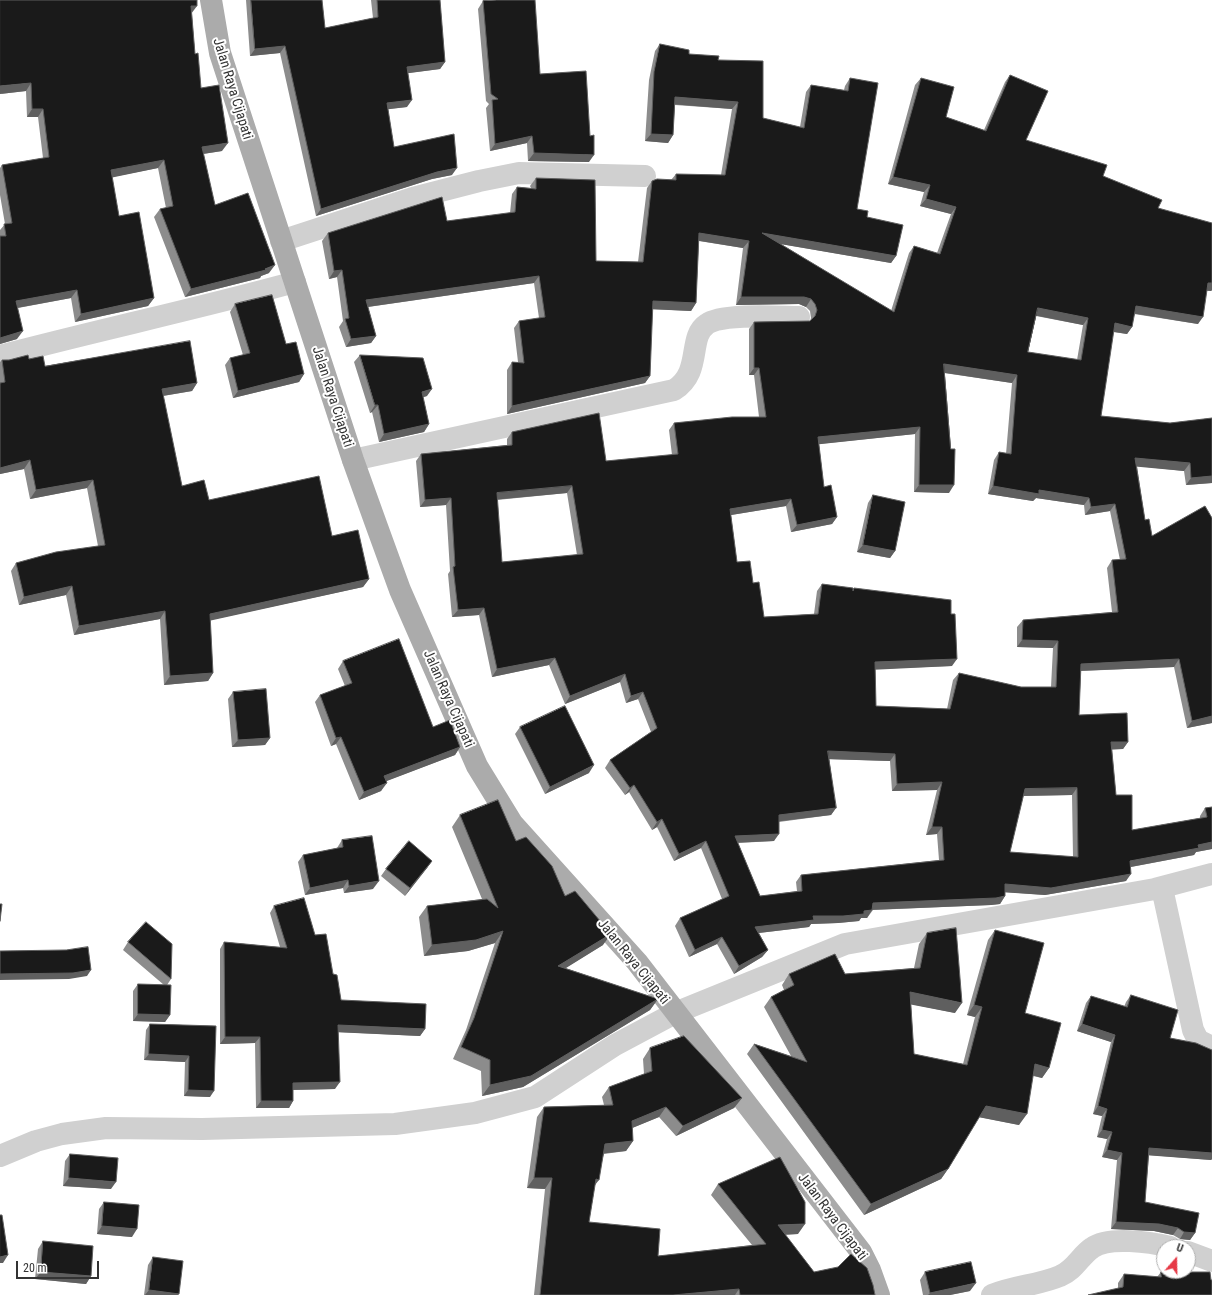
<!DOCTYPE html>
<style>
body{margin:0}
#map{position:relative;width:1212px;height:1295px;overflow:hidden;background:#fff;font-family:"Roboto Condensed",sans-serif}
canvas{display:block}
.north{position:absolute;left:1156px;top:1239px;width:40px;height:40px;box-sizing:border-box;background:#fff;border:1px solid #adadad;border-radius:50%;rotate:20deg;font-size:11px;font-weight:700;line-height:16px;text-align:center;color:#333}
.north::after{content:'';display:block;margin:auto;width:14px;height:18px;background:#e63946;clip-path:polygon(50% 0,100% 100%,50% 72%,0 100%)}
.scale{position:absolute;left:16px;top:1261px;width:83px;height:18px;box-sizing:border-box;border:2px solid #333;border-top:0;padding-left:5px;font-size:12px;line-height:14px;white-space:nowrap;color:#333;-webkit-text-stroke:3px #fff;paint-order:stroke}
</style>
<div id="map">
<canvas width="1212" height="1295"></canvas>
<div class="north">U</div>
<div class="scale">20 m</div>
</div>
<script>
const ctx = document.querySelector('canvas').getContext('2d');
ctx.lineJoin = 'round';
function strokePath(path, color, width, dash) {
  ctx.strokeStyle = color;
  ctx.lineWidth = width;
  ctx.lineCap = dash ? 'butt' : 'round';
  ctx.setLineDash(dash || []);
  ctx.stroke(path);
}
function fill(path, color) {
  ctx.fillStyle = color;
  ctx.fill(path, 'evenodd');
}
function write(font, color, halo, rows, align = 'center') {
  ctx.font = font + ' "Roboto Condensed",sans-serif';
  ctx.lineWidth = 4;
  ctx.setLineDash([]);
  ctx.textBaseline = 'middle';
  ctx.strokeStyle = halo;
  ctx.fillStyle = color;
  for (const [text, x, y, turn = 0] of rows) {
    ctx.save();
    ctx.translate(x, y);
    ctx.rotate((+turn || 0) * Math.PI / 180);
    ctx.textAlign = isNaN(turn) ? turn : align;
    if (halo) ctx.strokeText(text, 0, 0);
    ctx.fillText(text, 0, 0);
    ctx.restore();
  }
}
const minor = new Path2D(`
 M281,241L413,198L479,181L519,173L645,176
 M0,356C98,330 197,309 295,282
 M353,460L674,390C703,372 687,337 707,324C722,313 779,317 799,317
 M1162,888L1193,1030L1198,1040L1212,1047
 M0,1156L36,1141L62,1134L106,1128L202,1129L395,1124L475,1113L535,1097L615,1045L675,1013L845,944L1155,889L1212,874
 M1188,1252L1212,1261
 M992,1295C1014,1286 1039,1285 1060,1276C1075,1270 1080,1256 1092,1248C1108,1236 1151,1242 1170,1247`);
const primary = new Path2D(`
 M211,0L220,53L353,460L376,524L400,590L477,766L512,823L637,962L861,1252L870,1270L879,1295`);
const wall = new Path2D(`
 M246,0H322L325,28L373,18L371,0H440L445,62L440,69L408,73L407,107L388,109L394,147L452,175L432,179L316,216L280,53L250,56Z
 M483,1L540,74L589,162L528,161L527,143L490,151L486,108L489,104L486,101L478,9Z
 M192,14L195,54L201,88L222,151L203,154L215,205L269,273L261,276L260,278L185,297L154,217L160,209L166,208L158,168L112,177L119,216L154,298L148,306L75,322L71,298L18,308L17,339L0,344V230L5,224L0,195V168L2,165L43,158L38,117H27L26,91L0,94Z
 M660,44L689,54L718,60L763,118L800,127L806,92L811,85L844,90L845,86L850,78L857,209L867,217L896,256L891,263L781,244L891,311L909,253L914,246L937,253L951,214L920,206L924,192L888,184L915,85L921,78L946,117L984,130L1005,82L1010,75L1026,140L1103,176L1158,208L1212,259V290L1211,291H1207L1198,324L1134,314L1132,327L1127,334L1113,332L1101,416L1170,423L1212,418V483L1186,485L1184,471L1137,466L1145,520L1152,536L1212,518V723L1187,728L1174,667L1081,671L1079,715L1128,742L1123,749H1112L1116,795L1132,830L1200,818V816L1205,808L1212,807V849L1196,852L1194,855L1131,867L1126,881L1045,895L1005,892V896L1000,904L991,905L873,910L867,918H861L859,921L838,923L811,924L809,927L759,933L768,950L762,957L734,974L717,944L689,957L675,926L680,918L722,899L701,848L674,861L657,827L652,830L629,792L625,795L605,768L610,760L651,732L638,699L626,703L620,682L565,704L549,665L492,677L479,615L452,617L448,574L450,571L446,505L420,507L416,461L421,454L507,445V439L512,432L606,461L672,455L669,430L674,423L759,417L754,375H749V329L754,322L810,321L811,318L810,311L806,307L799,304L736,305L743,248L699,241L696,303L691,311L652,309L650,376L645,383L507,414V370L512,362H518L514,328L519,321L539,318L534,283L368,307L376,336L371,343L346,347L339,327L343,321L337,277L329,279L322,241L328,233L447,221L510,213L512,194L517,187L531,188L530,186L536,178L596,261L638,262L647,188L652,181L671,180L676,174L721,175L732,109L675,105L673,135L668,143L645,141L649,80L655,51ZM1036,316L1083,325L1077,360L1028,352ZM944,373L1012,383L1006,454L999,452L994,460L988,494L1033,501L1036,498L1084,505L1085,515L1110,511L1120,560H1112L1107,568L1112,612L1023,620L1017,627V647L1053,648L1051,687H1021L959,673L953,680L947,709L876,706L875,669L952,666L951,614L854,588L853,589L822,584L817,591L814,614L764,617L753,583L737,562L731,515L786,506L791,532L832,524L837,517L824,487L819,444L915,434L914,492L949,493ZM567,493L577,555L502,562L497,500ZM829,759L890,761L892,791L937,790L926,835L937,834L939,860L801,875L796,882L797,891L760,896L738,843L774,841L779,822L831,815L836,808ZM1072,795L1073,857L1010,852L1023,796Z
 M235,304L304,374L299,382L233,398L225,365L230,358L243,355L230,312Z
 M360,355L427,396L423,397L429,424L424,432L379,442L372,412L370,413L354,362Z
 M29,359L45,366L197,383L192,391L163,396L182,486L209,500L332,536L369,579L363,587L210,620L213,673L208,681L164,685L160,619L74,635L66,595L19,605L11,571L16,563L98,546L87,488L30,499L24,469L0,474V362L2,360Z
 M873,495L895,551L890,558L857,552L868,503Z
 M343,661L433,727L460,747L455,755L386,781L381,791L359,800L336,744L331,746L315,702L320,695L345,686L338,669Z
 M233,692L270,738L265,745L232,747L228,699Z
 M520,727L589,773L545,794L515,734Z
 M460,815L516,841L565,896L603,945L565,968L658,999L650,1010L523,1087L482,1096L481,1071L453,1059L466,1030L495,943L468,951L424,956L419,917L427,906L482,899L452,827Z
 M342,840L373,889L344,893L343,888L305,895L298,862L303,855L337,848Z
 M432,861L427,868L405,896L381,876L386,869Z
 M274,906L315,935L333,974L341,1000L425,1029L420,1036L338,1032L335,1089L293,1090V1101L289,1108H256L255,1043L220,1044V949L224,942L280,947L270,913Z
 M995,930L1025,1013L1049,1068L1042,1078L1033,1076L1019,1125L979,1117L948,1169L941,1179L864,1215L747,1054L754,1044L791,1056L764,1007L771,997L784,990L782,985L789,974H845L914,968L919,944L927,933L955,1013L911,1004L914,1054L963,1064L975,1017L967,1015L988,940Z
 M128,942L171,979L167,985L170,1015L165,1022L133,1021V991L138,984L164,985L123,950Z
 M1131,995L1170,1038L1212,1050V1159L1211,1160L1149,1155L1145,1202L1195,1233L1190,1240L1180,1239L1173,1235L1154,1231L1111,1229L1117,1160L1102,1157L1107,1139L1097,1137L1102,1116L1093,1114L1111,1042L1077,1031L1086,1003L1091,996L1124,1007L1126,1002Z
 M150,1024L216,1026L210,1097L184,1096L185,1062L144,1060L146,1030Z
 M650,1048L742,1098L734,1108L676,1136L659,1117L632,1128L633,1141L626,1151L604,1154L595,1185L589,1222L658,1256L752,1245L711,1195L718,1184L798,1234L785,1235L814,1272L875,1295H534L545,1189L527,1188L537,1117L544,1107L604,1105L602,1097L609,1087L644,1074L643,1059Z
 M70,1154L111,1189L63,1186L65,1161Z
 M104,1202L132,1237L97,1234L99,1209Z
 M43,1241L91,1276L86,1284L35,1279L38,1249Z
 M153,1257L178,1295H144L148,1265Z
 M925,1272L970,1291L950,1295H923L920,1280Z
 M1161,1272L1211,1280L1118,1288V1283L1124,1274L1157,1277Z`);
const shadedWall = new Path2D(`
 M191,6H197L191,14Z
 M285,46L280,53L250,56L255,49Z
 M445,62L440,69L402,74L407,67Z
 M31,83L26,91L0,94V86Z
 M675,97L738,102L732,109L670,104Z
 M412,100L407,107L382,110L387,103Z
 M32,109H43L38,117H27Z
 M651,134L673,135L668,143L645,141Z
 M532,136L527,143L490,151L495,144Z
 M228,143L222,151L196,155L202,147Z
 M534,153L594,155L589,162L528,161Z
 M164,160L158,168L105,179L111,170Z
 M457,168L452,175L432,179L316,216L321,209L437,172Z
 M893,177L930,185L924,192L888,184Z
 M926,199L956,207L951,214L920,206Z
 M699,233L749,241L743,248L694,240Z
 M762,233L896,256L891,263L757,240Z
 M275,265L269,273L261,276L260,278L185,297L191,289L265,269Z
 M342,270L337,277L329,279L334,271Z
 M539,276L534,283L360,308L366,300Z
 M1208,283H1212V290L1211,291L1203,290Z
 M77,290L71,298L11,309L16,301Z
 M741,297H804L811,299L806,307L799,304L736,305Z
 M154,298L148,306L75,322L81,314Z
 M653,301L696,303L691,311L647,309Z
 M1136,306L1203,317L1198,324L1131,313Z
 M1038,308L1088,318L1083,325L1033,315Z
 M1115,323L1132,327L1127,334L1109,331Z
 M23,331L17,339L0,344V338Z
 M376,336L371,343L346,347L351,339Z
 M944,364L1017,375L1012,383L939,372Z
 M754,368H759L754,375H749Z
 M304,374L299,382L233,398L238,391Z
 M650,376L645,383L507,414L512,406Z
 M197,383L192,391L156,397L162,389Z
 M432,389L427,396L417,399L422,392Z
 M375,405H378L372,412L370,413Z
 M429,424L424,432L379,442L384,434Z
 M920,427L915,434L812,445L818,437Z
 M1135,458L1190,463L1184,471L1130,466Z
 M30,460L24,469L0,474V468Z
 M1212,476V483L1186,485L1191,478Z
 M93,480L87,488L30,499L36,490Z
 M919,485H954L949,493L914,492Z
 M572,486L567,493L492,500L497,493Z
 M993,486L1039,490L1089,498L1084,505L1036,498L1033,501L988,494Z
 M451,498L446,505L420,507L425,500Z
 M791,499L786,506L725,516L730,509Z
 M1115,504L1110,511L1085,515L1091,507Z
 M837,517L832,524L791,532L797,525Z
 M863,545L895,551L890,558L857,552Z
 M369,579L363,587L204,622L210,614Z
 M72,586L66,595L19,605L24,597Z
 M484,608L479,615L452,617L458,610Z
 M165,611L160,619L74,635L79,626Z
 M1022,640L1058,641L1053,648L1017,647Z
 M555,658L549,665L492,677L497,669Z
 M957,659L952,666L869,670L875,662Z
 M1179,659L1174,667L1076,671L1081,664Z
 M213,673L208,681L164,685L170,676Z
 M625,674L620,682L565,704L570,696Z
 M643,692L638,699L626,703L631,696Z
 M1212,716V723L1187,728L1192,721Z
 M341,737L336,744L331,746L336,738Z
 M270,738L265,745L232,747L238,740Z
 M1111,742H1128L1123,749L1106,750Z
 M460,747L455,755L379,784L384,776Z
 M828,751L895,754L890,761L823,759Z
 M594,765L589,773L545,794L550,787Z
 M942,782L937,790L892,791L897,784Z
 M387,783L381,791L359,800L364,792Z
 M634,785L629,792L625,795L630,788Z
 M1077,788L1072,795L1019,796L1025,789Z
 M836,808L831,815L773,822L779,815Z
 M662,819L657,827L652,830L657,822Z
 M932,827H942L937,834L926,835Z
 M779,834L774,841L730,843L735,836Z
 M706,841L701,848L674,861L679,854Z
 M1212,842V849L1196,852L1194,855L1125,868L1130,861L1198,845Z
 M432,861L427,868L405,896L410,888Z
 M1131,874L1126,881L1045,895L1000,892L1005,884Z
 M348,880L343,888L305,895L310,888Z
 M379,881L373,889L344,893L349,886Z
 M1005,896L1000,904L991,905L868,910L873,903Z
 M872,910L867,918H861L859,921L838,923L811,924L809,927L750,934L755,927L813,916L864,911Z
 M503,931L495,943L468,951L424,956L432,945Z
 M611,934L603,945L550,978L558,966Z
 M722,937L717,944L689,957L695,950Z
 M768,950L762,957L734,974L739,966Z
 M91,970L87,976L69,979L0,980V974Z
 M910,992L962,1003L955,1013L903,1003Z
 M658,999L650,1010L523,1087L482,1096L490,1085Z
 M974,1005L982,1007L975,1017L967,1015Z
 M138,1014L170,1015L165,1022L133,1021Z
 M1082,1024L1115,1035L1111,1042L1077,1031Z
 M338,1025L425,1029L420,1036L333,1032Z
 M225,1037H260L255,1043L220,1044Z
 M149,1054L189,1056L185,1062L144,1060Z
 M1035,1064L1049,1068L1042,1078L1028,1074Z
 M340,1082L335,1089L288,1090L293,1083Z
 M188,1090L214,1091L210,1097L184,1096Z
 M742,1098L734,1108L676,1136L683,1126Z
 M261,1101H293L289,1108H256Z
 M986,1106L1027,1114L1019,1125L978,1117Z
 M1098,1106L1107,1109L1102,1116L1093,1114Z
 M666,1107L659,1117L625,1131L632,1121Z
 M1102,1130L1112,1132L1107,1139L1097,1137Z
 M633,1141L626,1151L598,1154L605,1144Z
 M1149,1148L1212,1153V1159L1211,1160L1144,1155Z
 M1107,1150L1122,1153L1117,1160L1102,1157Z
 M948,1169L941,1179L864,1215L871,1204Z
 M69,1178L116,1182L111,1189L63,1186Z
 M534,1178H552L545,1189L527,1188Z
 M596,1179L599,1180L591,1190Z
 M1116,1222L1159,1224L1178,1228L1173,1235L1154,1231L1111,1229Z
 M805,1224L798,1234L771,1235L778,1225Z
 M102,1226L137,1229L132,1237L97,1234Z
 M1184,1232L1195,1233L1190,1240L1180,1239Z
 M8,1255L3,1263H0V1257Z
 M41,1272L91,1276L86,1284L35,1279Z
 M976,1283L970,1291L950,1295H928L930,1293Z
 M739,1289L735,1295H673Z
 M149,1290L179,1294L178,1295H145Z`);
const building = new Path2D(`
 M0,0H197V6H191L195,54L198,53L201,88L219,85L228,143L202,147L215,205L248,193L275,265L265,269L266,270L191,289L160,209L173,206L164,160L111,170L119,216L139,212L154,298L81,314L77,290L16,301L23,331L0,338V236H6L4,224L12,223L2,165L49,157L43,109H32L31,83L0,86Z
 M251,0H322L325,28L378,17L377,0H440L445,62L407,67L412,100L387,103L394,147L454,134L457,168L437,172L321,209L285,46L255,49Z
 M497,0H535L540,74L586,71L590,136L594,135V155L534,153L532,136L495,144L492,100L498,99L491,94L483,1Z
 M660,44L689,50V54L719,56L718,60L763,61V118L804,128L811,85L848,91L850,78L878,83L857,209L868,211L867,217L903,225L896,256L762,233L894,312L914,246L940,254L956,207L926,199L930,185L893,177L921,78L954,87L946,117L986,131L1010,75L1048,91L1026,140L1107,165L1103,176L1162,200L1158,208L1212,223V283H1208L1203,317L1136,306L1132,327L1115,323L1101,416L1170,423L1212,418V476L1191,478L1190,463L1135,458L1145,520L1149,519L1152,536L1205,506L1212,518V716L1192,721L1179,659L1081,664L1079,715L1127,713L1128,742H1111L1116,795H1132V830L1207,817L1205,808L1212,807V842L1198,845L1199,848L1130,861L1131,874L1051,888L1005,884V896L996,898L873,903L872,910L864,911V914L843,916H813L814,920L755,927L768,950L739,966L722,937L695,950L680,918L729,896L706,841L679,854L662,819L657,822L634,785L630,788L610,760L657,728L643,692L631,696L625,674L570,696L555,658L497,669L484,608L458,610L453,567L455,566L451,498L425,500L421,454L512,445V432L599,413L606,461L678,454L674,423L732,417H766L759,368H754V322L810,321L815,316L817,310L815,304L811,299L804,297H741L749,241L699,233L696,303L653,301L650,376L512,406V362L524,363L519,321L545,317L539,276L366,300L376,336L351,339L345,319L349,318L342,270L334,271L328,233L442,197L447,221L515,212L517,187L536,189V178L595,180L596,261L643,262L652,181L657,179L676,180V174L725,175L738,102L675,97L673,135L651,134L654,72ZM1038,308L1088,318L1081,360L1028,352ZM944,364L1017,375L1011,454L999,452L993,486L1039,494V490L1089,498L1091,507L1115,504L1126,559L1112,560L1118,612L1023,620L1022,640L1058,641L1056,687H1021L959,673L950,709L876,706L875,662L957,659L955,614H951V600L854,588L853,591V588L822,584L818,614L764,617L759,582L753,583L750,561L737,562L730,509L791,499L797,525L837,517L831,485L824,487L818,437L920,427L919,485H954L955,449H951ZM572,486L583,554L502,562L497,493ZM828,751L895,754L897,784L942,782L932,827H942L944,860L801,875L802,891L760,896L735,836L779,834V815L836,808ZM1077,788L1078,857L1010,852L1025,789Z
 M272,295L286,344L296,342L304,374L238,391L230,358L250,353L235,304Z
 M190,341L197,383L162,389L182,486L204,480L209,500L319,476L332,536L358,530L369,579L210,614L213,673L170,676L165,611L79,626L72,586L24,597L16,563L56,552L105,545L93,480L36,490L30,460L0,468V383L5,382L2,360H9L28,355L29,359L43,356L45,366Z
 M360,355L423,358L432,389L422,392L429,424L384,434L378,405H375Z
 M873,495L905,502L895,551L863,545Z
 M399,639L433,727L450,720L460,747L384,776L387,783L364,792L341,737L336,738L320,695L352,683L343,661Z
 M266,689L270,738L238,740L233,692Z
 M565,706L594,765L550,787L520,727Z
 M498,800L516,841L526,837L552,866L565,896L575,891L611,934L558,966L658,999L531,1076L490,1085V1060L461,1047L474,1018L503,931L476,940L432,945L427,906L487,899L498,908L460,815Z
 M372,836L379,881L349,886L348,880L310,888L303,855L343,847L342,840Z
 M409,841L432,861L410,888L386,869Z
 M304,898L315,935L326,934L333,974L337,975L341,1000L426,1004L425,1029L338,1025L340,1082L293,1083V1101H261L260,1037H225L224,942L287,948L274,906Z
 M0,904H2L0,921Z
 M146,922L172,944L171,979L128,942Z
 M956,928L962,1003L910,992L914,1054L967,1065L982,1007L974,1005L995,930L1044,943L1025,1013L1061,1023L1049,1068L1035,1064L1027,1114L986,1106L948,1169L871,1204L754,1044L807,1062L771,997L794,985L789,974L835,954L845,974L920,968L927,933Z
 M88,947L91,970L73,973L0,974V951L66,950Z
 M138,984L171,985L170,1015L138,1014Z
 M1131,995L1178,1010L1170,1038L1196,1043L1212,1050V1153L1149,1148L1145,1202L1199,1213L1195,1233L1184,1232L1178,1228L1159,1224L1116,1222L1122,1153L1107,1150L1112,1132L1102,1130L1107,1109L1098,1106L1115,1035L1082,1024L1091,996L1127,1007Z
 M150,1024L216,1026L214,1091L188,1090L189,1056L149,1054Z
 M684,1036L742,1098L683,1126L666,1107L632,1121L633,1141L605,1144L599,1180L596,1179L589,1222L660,1229L658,1256L766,1244L718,1184L780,1157L805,1202V1224L778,1225L814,1272L838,1267L851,1254L867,1268L873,1285L875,1295H740L739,1289L673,1295H540L552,1178H534L544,1107L613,1105L609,1087L652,1071L650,1048Z
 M70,1154L118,1158L116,1182L69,1178Z
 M104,1202L139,1205L137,1229L102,1226Z
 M0,1215H2L8,1255L0,1257Z
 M43,1241L93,1246L91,1276L41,1272Z
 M153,1257L183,1261L179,1294L149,1290Z
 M971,1262L976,1283L930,1293L925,1272Z
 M1161,1272H1210L1211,1280H1212V1295H1088L1123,1287L1124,1274L1161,1277Z`);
const streetNames = [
 ["Jalan Raya Cijapati",232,89,73],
 ["Jalan Raya Cijapati",332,397,72],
 ["Jalan Raya Cijapati",448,699,66],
 ["Jalan Raya Cijapati",633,962,51],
 ["Jalan Raya Cijapati",832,1217,53]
];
strokePath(minor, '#d0d0d0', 22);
strokePath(primary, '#ababab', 22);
fill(wall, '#8c8c8c');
fill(shadedWall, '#5f5f5f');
fill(building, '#1a1a1a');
strokePath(building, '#5f5f5f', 1);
write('14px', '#333', '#fff', streetNames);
</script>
